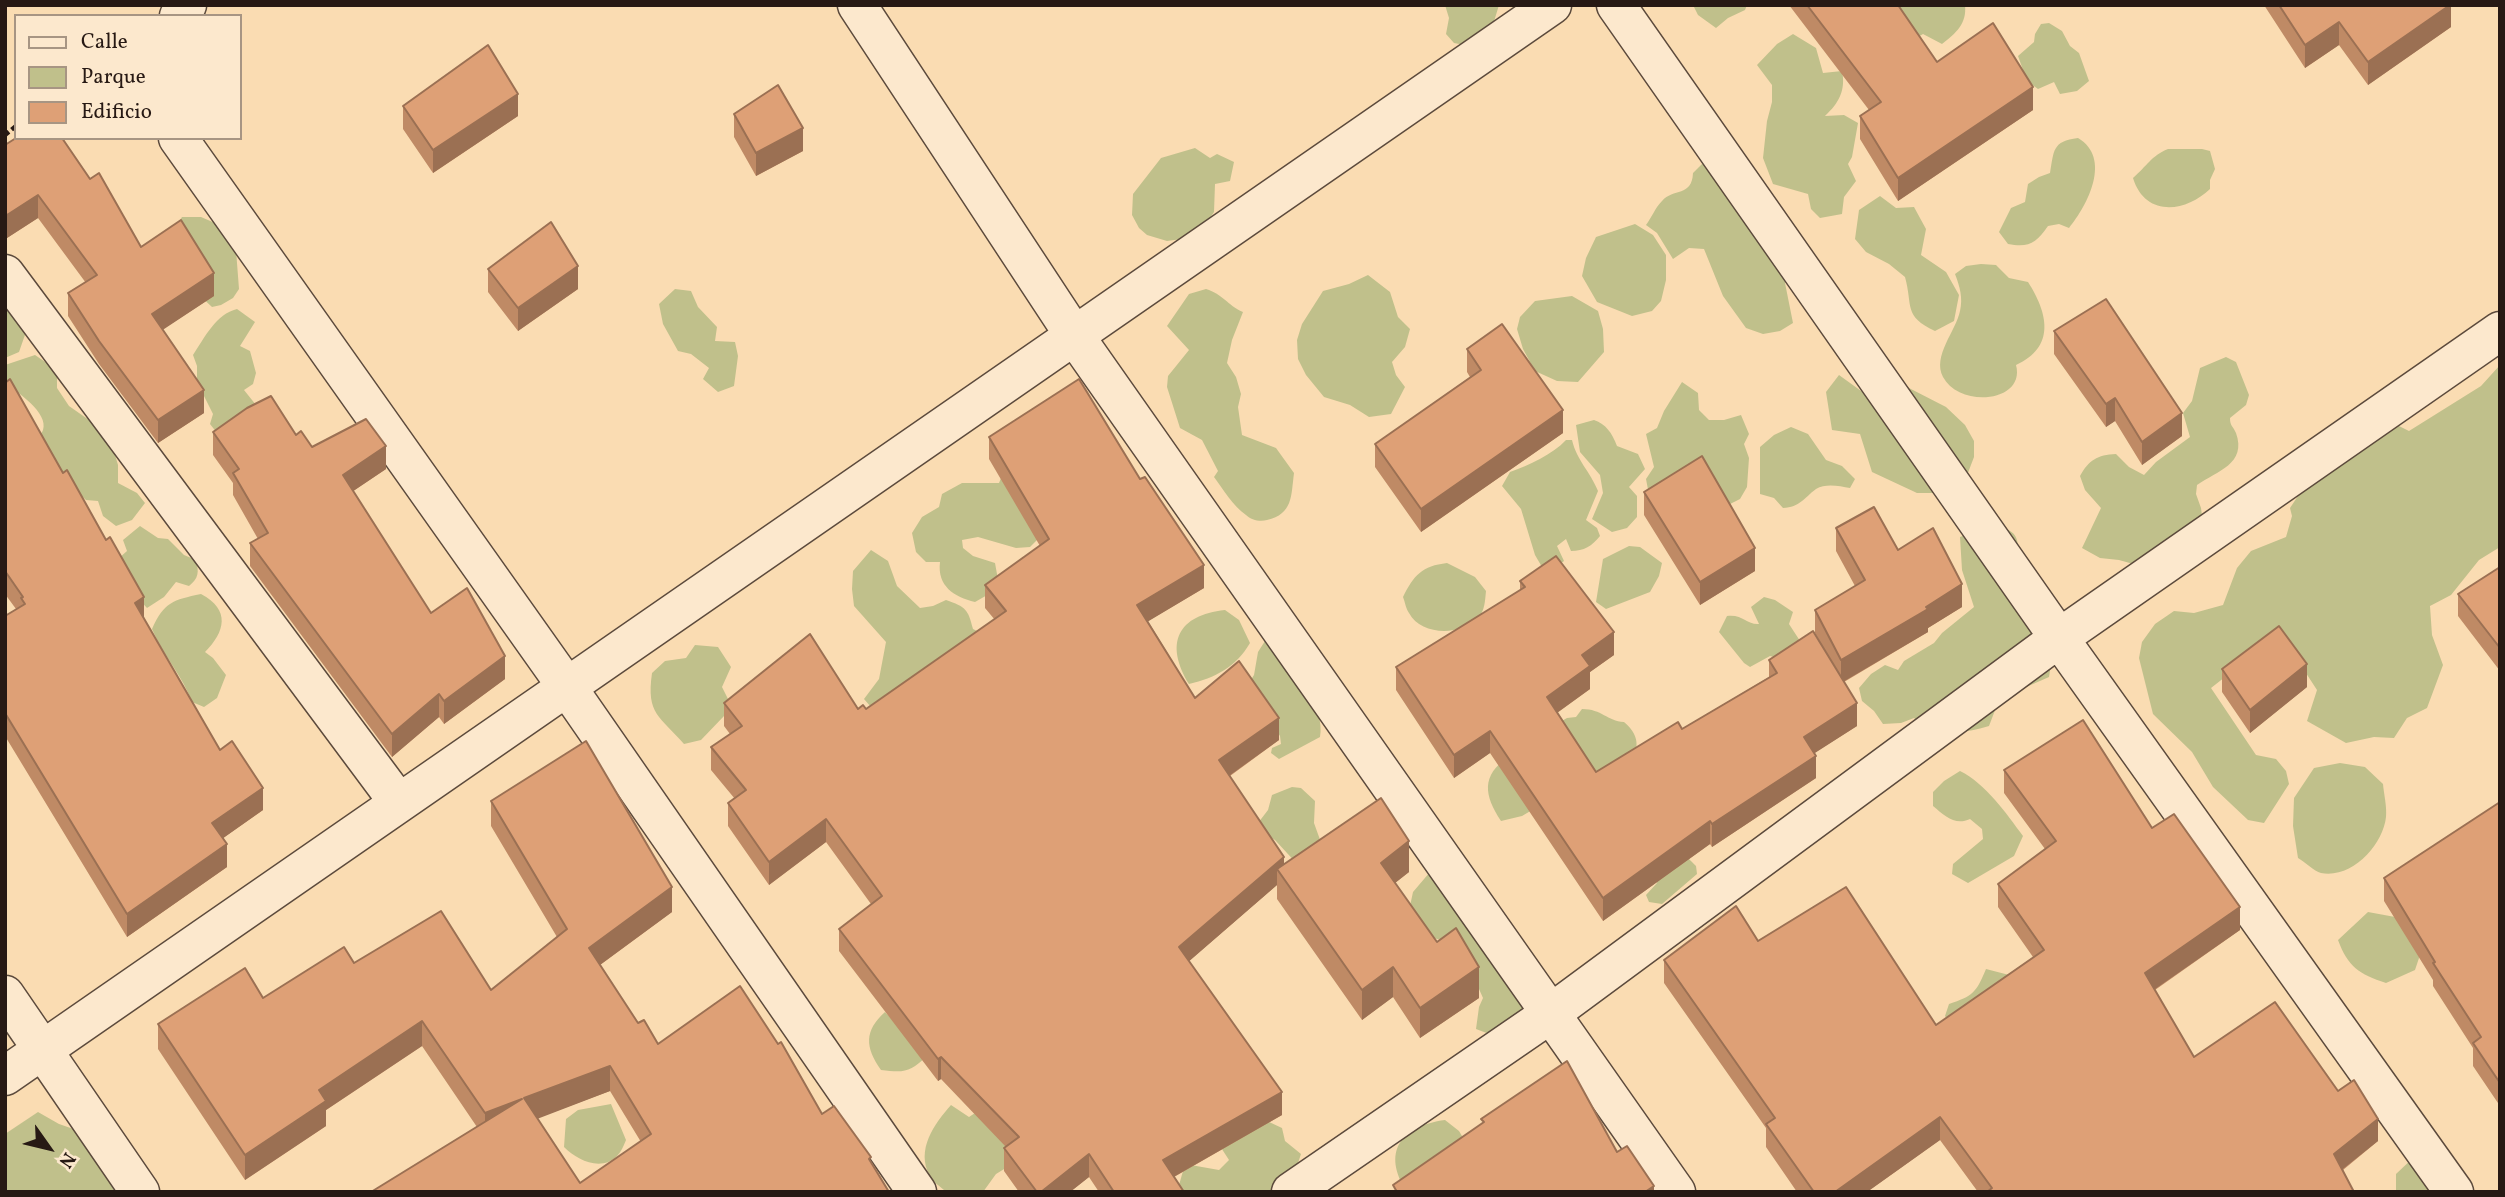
<!DOCTYPE html>
<style>
body{margin:0}
#map{position:relative;width:2505px;height:1197px;overflow:hidden;background:#fadcb2;font-family:Vollkorn,serif}
canvas{display:block}
.frame{position:absolute;inset:0;border:7px solid #271914;pointer-events:none}
.legend{position:absolute;left:14px;top:14px;width:228px;height:126px;box-sizing:border-box;background:#fce8cd;border:2px solid #a79583;margin:0;padding:9px 12px;list-style:none;font-size:21px;color:#271914}
.legend li{display:flex;align-items:center;gap:14px;height:35px}
.legend b{width:35px;border:2px solid #a79583}
.north{position:absolute;left:14px;top:1113px;width:70px;height:70px;-webkit-text-stroke:5px #fce8cd;paint-order:stroke;rotate:124deg;font-size:19px;font-weight:700;line-height:28px;text-align:center;color:#271914}
.north::after{content:'';display:block;margin:auto;width:24px;height:32px;background:#271914;clip-path:polygon(50% 0,100% 100%,50% 72%,0 100%)}
</style>
<div id="map">
<canvas width="2505" height="1197"></canvas>
<div class="frame"></div>
<ul class="legend">
<li><b style="height:9px;background:#fce8cd"></b>Calle</li>
<li><b style="height:19px;background:#c0c08b"></b>Parque</li>
<li><b style="height:19px;background:#dea076"></b>Edificio</li>
</ul>
<div class="north">N</div>
</div>
<script>
const ctx = document.querySelector('canvas').getContext('2d');
ctx.lineJoin = 'round';
function fill(path, color) {
  ctx.fillStyle = color;
  ctx.fill(path, 'evenodd');
}
function strokePath(path, color, width, dash) {
  ctx.strokeStyle = color;
  ctx.lineWidth = width;
  ctx.lineCap = dash ? 'butt' : 'round';
  ctx.setLineDash(dash || []);
  ctx.stroke(path);
}
const green = new Path2D(`
 M1445,5H1499L1492,28L1470,46L1454,43L1446,34L1449,18Z
 M1693,5H1747L1745,10L1728,18L1716,28L1698,15Z
 M1892,5H1965C1967,24 1956,33 1942,44L1923,34L1897,49Z
 M2049,23L2062,31L2070,46L2079,53L2089,81L2077,91L2060,94L2054,82L2038,89L2027,81L2018,56L2034,42L2035,34L2041,24Z
 M1793,34L1816,48L1823,73L1842,71C1846,90 1839,103 1825,116L1844,115L1858,123L1852,157L1848,164L1856,181L1844,197L1842,214L1820,218L1811,209L1808,194L1773,184L1763,158L1767,121L1772,102V85L1757,65L1777,44Z
 M2078,138C2112,158 2088,205 2069,228L2059,224L2048,226C2036,243 2029,248 2008,244L1999,232L2011,208L2025,202L2028,184L2039,177L2050,173C2054,151 2052,141 2078,138Z
 M1195,148L1210,158L1217,154L1234,162L1230,181L1215,184L1214,212L1197,237L1167,241L1147,235L1139,228L1132,215L1133,194L1161,158Z
 M2168,149H2202L2210,151L2215,169L2210,180V189C2185,213 2145,217 2133,178C2147,166 2151,156 2168,149Z
 M1732,161L1741,201L1736,212L1790,271L1785,283L1793,323L1780,331L1763,334L1746,328L1723,296L1704,249L1689,248L1673,259L1657,233L1646,225C1652,217 1655,208 1662,201C1673,188 1692,197 1693,173L1703,163Z
 M1880,196L1896,208L1914,207L1926,229L1921,255L1946,272L1959,295L1954,321L1935,331C1903,316 1913,306 1905,277L1889,264L1866,252L1855,239L1859,210Z
 M182,217H201L215,223L236,250L239,289L233,298L221,305L212,307L197,293L167,240Z
 M1635,224L1653,235L1666,255V280L1661,301L1652,311L1632,316L1597,302L1582,276L1586,258L1596,237Z
 M1981,264L1996,265L2009,278L2028,282C2048,313 2056,347 2016,365C2026,402 1960,409 1943,377C1932,356 1956,331 1960,311C1963,298 1960,287 1955,274L1966,266Z
 M1368,275L1390,292L1398,317L1410,329L1405,347L1392,362L1396,375L1405,387L1391,414L1369,417L1350,405L1324,397L1306,375L1298,359L1297,340L1302,324L1323,291L1349,284Z
 M675,289L691,291L698,307L717,327L715,341L735,342L738,356L734,386L718,392L703,379L709,368L691,354L678,351L663,324L659,304Z
 M1206,289C1223,294 1227,305 1243,312L1232,340L1227,363L1236,377L1241,394L1238,407L1242,435L1276,448L1294,473C1291,496 1293,514 1267,520C1260,522 1251,520 1246,515C1233,506 1223,489 1214,477L1218,471L1202,440L1180,428L1167,387L1168,376L1189,350L1167,326L1189,294Z
 M1572,296L1598,311L1603,329L1604,352L1578,382L1557,381L1535,371L1523,349L1517,329L1520,317L1535,301Z
 M237,309L255,322L240,346L250,351L256,373L253,384L244,390L256,405L217,433L210,424L213,414L197,382V366L193,355C205,337 216,314 237,309Z
 M5,310L21,316L26,332L19,352L5,358Z
 M35,355L57,370V388L69,406L109,434L118,465V483L137,493L145,503L132,520L116,526L103,516L98,501L86,500L29,447C33,442 41,436 43,430C49,413 17,391 5,384V365Z
 M2226,357L2236,362L2249,395L2246,405L2230,418C2230,426 2233,426 2236,433C2247,464 2217,471 2197,485L2196,494L2201,508L2206,546L2144,567L2119,560L2100,558L2082,548L2101,508L2085,490L2080,476C2089,460 2097,455 2116,454L2129,467L2144,475L2156,462L2190,437L2183,413L2192,401L2200,368Z
 M2500,365V547L2479,560L2451,595L2430,606L2432,635L2443,665L2427,708L2407,718L2394,738L2374,737L2346,743L2307,721L2317,690L2289,647L2234,670L2211,688L2256,755L2276,759L2286,771L2289,784L2264,823L2248,820L2213,787L2192,752L2153,714L2139,658L2142,642L2155,624L2174,611L2194,613L2223,605L2237,568L2251,551L2286,537L2292,516L2290,508L2304,487L2397,425L2409,431L2481,386Z
 M1839,375L1868,396L1907,387L1946,407L1965,425L1974,441V457L1966,478L1938,493H1917L1872,472L1860,434L1832,430L1826,392Z
 M1682,382L1698,393L1699,410L1709,420H1724L1741,415L1749,434L1744,444L1749,458L1747,487L1740,499L1726,506L1650,500L1646,479L1654,467L1646,434L1657,428L1664,411Z
 M1594,420C1606,424 1612,433 1617,446L1638,454L1645,469L1629,487L1637,496V517L1627,528L1612,532L1592,519L1603,493L1600,475L1580,452L1576,425Z
 M1791,427L1808,434L1826,460L1842,466L1855,479L1850,488C1839,486 1826,483 1816,489C1804,498 1800,507 1783,508L1774,498L1760,494V447L1774,435Z
 M1566,440H1572C1577,461 1590,471 1598,491L1586,520L1597,528L1600,536C1592,546 1584,551 1571,551L1566,539L1557,546L1564,561L1553,569L1542,567L1535,555L1521,509L1502,486L1510,472C1529,465 1552,455 1566,440Z
 M1005,468L1038,539L1030,547L1016,548L978,537L962,540L963,548L973,556L995,563L999,585L989,594L975,602C954,597 937,586 940,562H926L916,552L912,533L922,517L939,507L942,494L962,483H999Z
 M1994,524C2012,531 2019,532 2018,553L2052,658L2049,677L2024,688L2008,691L1997,705L1989,726C1963,734 1935,737 1914,718L1901,723L1883,724L1874,711L1862,701L1859,688L1871,674L1885,665L1898,670L1904,661L1934,643L1942,633L1974,607L1962,570L1960,537Z
 M140,526L158,538L168,539L184,555L196,560C199,572 199,578 189,586L176,582L164,597L147,608L136,596L118,559L127,551L123,540Z
 M1629,546L1640,547L1662,563L1659,576L1650,592L1606,609L1596,602L1603,559Z
 M871,550L888,561L897,586L920,608L933,606L946,600C966,607 968,609 973,629L987,636L877,714L864,699L879,679L886,642L854,606L852,589L853,571Z
 M1447,563L1475,577L1486,591C1485,600 1485,611 1478,618C1461,636 1421,636 1409,613C1406,609 1405,602 1403,597C1414,575 1422,566 1447,563Z
 M201,594C231,610 225,632 205,652L213,658L226,675L217,698L204,707L192,702C182,675 163,655 152,629C164,602 173,600 201,594Z
 M1764,597L1775,600L1793,612L1789,624L1802,644L1784,660L1770,656L1750,667L1744,663L1719,632L1727,616C1743,614 1747,625 1759,624L1751,607Z
 M1225,610L1239,620L1250,643C1236,667 1215,678 1189,684C1164,643 1178,615 1225,610Z
 M1265,641L1280,642C1294,666 1326,709 1320,737L1279,759L1271,753L1272,748L1281,744L1280,736L1247,686L1254,675L1258,652Z
 M695,645L718,647L731,667L722,687L730,703L725,715L701,740L684,744C660,716 646,715 652,673L665,661L686,658Z
 M1582,709C1602,709 1607,721 1624,722C1653,746 1625,769 1610,793L1560,722L1567,718L1576,717Z
 M1508,757L1544,803L1522,816L1501,821C1484,795 1481,776 1508,757Z
 M2340,763L2365,767L2383,784C2384,795 2387,806 2386,817C2383,845 2352,879 2321,873C2314,871 2305,862 2298,858L2293,826L2294,798L2314,768Z
 M1960,771C1986,784 2006,813 2023,836L2014,856L1968,883L1952,874L1953,864L1983,839L1982,829L1970,819C1955,826 1945,816 1933,806V792L1944,781Z
 M1292,787L1301,788L1315,801L1314,823L1323,848L1299,866L1275,840L1262,832L1258,823L1268,810L1272,795Z
 M1683,853L1696,866L1697,874L1662,904L1649,902L1646,895L1657,883V879Z
 M1430,872L1527,1011L1492,1035L1476,1029L1479,1007L1483,998L1475,980L1446,941L1433,938L1410,906L1413,892Z
 M2368,912L2406,919L2423,946L2415,970L2386,983C2359,974 2348,967 2338,940Z
 M1986,969L2013,976L1953,1027L1945,1016L1949,1004C1973,996 1976,993 1986,969Z
 M885,1012L927,1056C910,1072 905,1073 881,1070C865,1047 864,1031 885,1012Z
 M990,1103L1014,1163L996,1174L983,1192H946C941,1187 933,1182 930,1176C915,1150 935,1123 951,1105L969,1117Z
 M611,1104L626,1140C624,1145 621,1152 617,1156C601,1172 577,1160 564,1147L566,1119L578,1110Z
 M38,1112L59,1124L114,1143L137,1192H5V1134Z
 M1445,1120L1459,1131L1465,1141L1419,1192H1407C1381,1152 1401,1126 1445,1120Z
 M1267,1121L1282,1128L1285,1141L1301,1154L1294,1175L1293,1192H1177L1185,1164L1219,1170L1229,1160L1218,1143Z
 M2414,1157L2454,1192H2396V1174Z`);
const path = new Path2D(`
 M5,135L16,126`);
const minor = new Path2D(`
 M857,5L1074,335L1676,1192
 M1616,5L2059,638L2454,1192
 M179,16L187,5
 M178,138L567,687L917,1192
 M5,274L399,803
 M5,995L140,1192
 M5,1076L1552,5
 M1291,1192L1550,1014L2059,638L2500,331`);
const wall = new Path2D(`
 M1789,5H1898L1937,62L2033,110L1898,201L1860,139V116L1869,110Z
 M2264,5H2451V27L2368,85L2339,45L2305,68Z
 M403,106L518,116L433,173L403,129Z
 M734,114L803,151L756,176L734,137Z
 M5,145L90,179L141,247L214,296L163,329L204,413L158,443L99,364L68,316V293L86,283L38,218L7,238L5,236Z
 M488,269L578,289L518,331L488,292Z
 M2054,331L2182,436L2142,465L2115,421L2106,427L2054,354Z
 M1467,349L1563,433L1421,532L1375,467V444L1470,377L1467,372Z
 M5,383L220,750L263,810L223,838L227,867L127,937L5,736V616L16,609L5,594Z
 M213,432L296,435L312,447L386,469L353,491L431,613L505,679L444,724L439,717L392,757L250,566V543L258,539L233,495V483L213,455Z
 M989,437L1204,588L1148,621L1195,698L1279,740L1230,776L1284,865L1409,872L1395,883L1437,942L1479,998L1420,1038L1393,997L1362,1020L1277,899V885L1189,961L1282,1115L1174,1177L1184,1192H1099L1089,1177L1070,1192H1019L1004,1171V1148L1006,1147L941,1079L938,1081L839,951V929L871,904L826,842L769,885L728,826V803L735,799L711,770V747L730,734L724,726V703L866,709L995,620L985,608V585L1040,546L989,459Z
 M1644,492L1755,571L1700,605L1644,515Z
 M1836,528L1898,550L1962,607L1928,628V632L1844,682L1857,726L1814,753L1816,778L1712,847L1710,844L1603,921L1490,753L1454,778L1396,690V667L1520,590V581L1614,655L1590,672V689L1557,713L1596,772L1682,729L1769,677V660L1820,642L1815,633V610L1855,586L1836,551Z
 M2500,567V671L2458,616V594Z
 M2222,669L2307,687L2250,733L2222,692Z
 M2004,770L2152,828L2240,930L2155,990L2194,1057L2338,1091L2378,1141L2343,1170L2354,1192H1978L1940,1140L1867,1192H1797L1766,1147V1128L1664,983V960L1758,941L1936,1025L2033,957L1998,907V884L2045,849L2004,793Z
 M491,801L672,912L600,965L638,1023L658,1044L822,1114L871,1164L889,1192H371L477,1127L422,1046L326,1110V1126L245,1180L158,1049V1024L263,998L354,963L491,990L557,937L491,826ZM610,1091L641,1142L580,1183L537,1118Z
 M2500,802V1106L2473,1066V1048L2433,986V980L2384,901V878Z`);
const shadedWall = new Path2D(`
 M2450,5H2451V27L2368,85V62Z
 M2339,22V45L2305,68V45Z
 M2033,87V110L1898,201V178Z
 M518,94V116L433,173V150Z
 M803,128V151L756,176V153Z
 M38,195V218L7,238V215Z
 M578,266V289L518,331V308Z
 M214,273V296L152,337V314Z
 M204,390V413L158,443V420Z
 M2115,398V421L2106,427V404Z
 M1563,410V433L1421,532V509Z
 M2182,413V436L2142,465V442Z
 M386,446V469L343,498V475Z
 M1755,548V571L1700,605V582Z
 M1204,565V588L1137,628V605Z
 M1962,584V607L1928,628V632L1841,683V660Z
 M144,597V620L135,603Z
 M1614,632V655L1590,672V689L1547,720V697L1582,655Z
 M505,656V679L444,724V701Z
 M2307,664V687L2250,733V710Z
 M439,694V717L392,757V734Z
 M1857,703V726L1804,760V737Z
 M1279,718V740L1219,783V760Z
 M1490,731V753L1454,778V755Z
 M1816,756V778L1712,847V824Z
 M263,788V810L212,846V823Z
 M826,819V842L769,885V862Z
 M1710,821V844L1603,921V898Z
 M1409,841V872L1381,894V863Z
 M227,844V867L127,937V914Z
 M1284,857V878L1277,869V885L1179,970V947Z
 M672,887V912L589,973V948Z
 M2240,907V930L2145,996V973Z
 M1393,967V997L1362,1020V990Z
 M1479,967V998L1420,1038V1008Z
 M422,1021V1046L326,1110V1126L245,1180V1155L319,1090Z
 M941,1057V1079L938,1081V1059Z
 M610,1066V1091L524,1124V1098Z
 M1282,1092V1115L1163,1183V1160Z
 M522,1099L485,1138V1113Z
 M1940,1117V1140L1867,1192H1835Z
 M2378,1119V1141L2334,1176V1154Z
 M1089,1154V1177L1070,1192H1041Z
 M1654,1186V1192H1645Z`);
const building = new Path2D(`
 M1807,5H1898L1937,62L1993,23L2033,87L1898,178L1860,116L1881,102Z
 M2279,5H2450L2368,62L2339,22L2305,45Z
 M488,45L518,94L433,150L403,106Z
 M778,85L803,128L756,153L734,114Z
 M16,138H62L90,179L99,173L141,247L181,220L214,273L152,314L204,390L158,420L99,341L68,293L97,275L38,195L7,215L5,213V145Z
 M551,222L578,266L518,308L488,269Z
 M2106,299L2182,413L2142,442L2115,398L2106,404L2054,331Z
 M1502,324L1563,410L1421,509L1375,444L1481,370L1467,349Z
 M10,379L63,473L67,470L106,540L110,537L144,597L135,603L220,750L232,741L263,788L212,823L227,844L127,914L5,713V616L25,604L21,598L23,597L5,571V383Z
 M1079,379L1140,479L1145,477L1204,565L1137,605L1195,698L1239,661L1279,718L1219,760L1284,857L1179,947L1282,1092L1163,1160L1184,1192H1114L1089,1154L1041,1192H1037L1004,1148L1019,1137L941,1057L938,1059L839,929L882,896L826,819L769,862L728,803L746,790L711,747L742,726L724,703L810,634L858,709L863,705L866,709L1006,611L985,585L1049,539L989,437Z
 M271,396L296,435L301,431L312,447L366,419L386,446L343,475L431,613L467,588L505,656L444,701L439,694L392,734L250,543L268,533L233,473L239,469L213,432L247,408Z
 M1702,456L1755,548L1700,582L1644,492Z
 M1874,507L1898,550L1933,528L1962,584L1926,607L1928,609L1841,660L1815,610L1865,580L1836,528Z
 M1556,556L1614,632L1582,655L1590,666L1547,697L1596,772L1678,722L1682,729L1777,673L1769,660L1813,631L1857,703L1804,737L1816,756L1712,824L1710,821L1603,898L1490,731L1454,755L1396,667L1525,587L1520,581Z
 M2500,567V648L2458,594Z
 M2279,626L2307,664L2250,710L2222,669Z
 M2083,720L2152,828L2174,814L2240,907L2145,973L2194,1057L2275,1002L2338,1091L2354,1080L2378,1119L2334,1154L2354,1192H1987L1992,1188L1940,1117L1835,1192H1814L1766,1124L1775,1118L1664,960L1736,906L1758,941L1846,887L1936,1025L2044,950L1998,884L2056,841L2004,770Z
 M586,741L672,887L589,948L638,1023L644,1020L658,1044L740,986L778,1044L781,1042L822,1114L834,1106L871,1157L869,1159L889,1192H371L522,1099L485,1113L422,1021L319,1090L326,1101L245,1155L158,1024L245,968L263,998L344,947L354,963L441,911L491,990L567,929L491,801ZM610,1066L651,1134L580,1183L524,1098Z
 M1381,798L1409,841L1381,863L1437,942L1456,928L1479,967L1420,1008L1393,967L1362,990L1277,869Z
 M2500,802V1083L2473,1043L2481,1037L2433,963L2435,962L2384,878Z
 M1567,1061L1617,1152L1627,1146L1654,1186L1645,1192H1397L1393,1185L1484,1122L1481,1119Z`);
fill(green, '#c0c08b');
strokePath(minor, '#5c4a3c', 41);
strokePath(path, '#271914', 4.5, [5, 3.5]);
strokePath(minor, '#fce8cd', 38);
fill(wall, '#bf8a65');
fill(shadedWall, '#9b7053');
fill(building, '#dea076');
strokePath(building, '#9b7053', 2);
</script>
